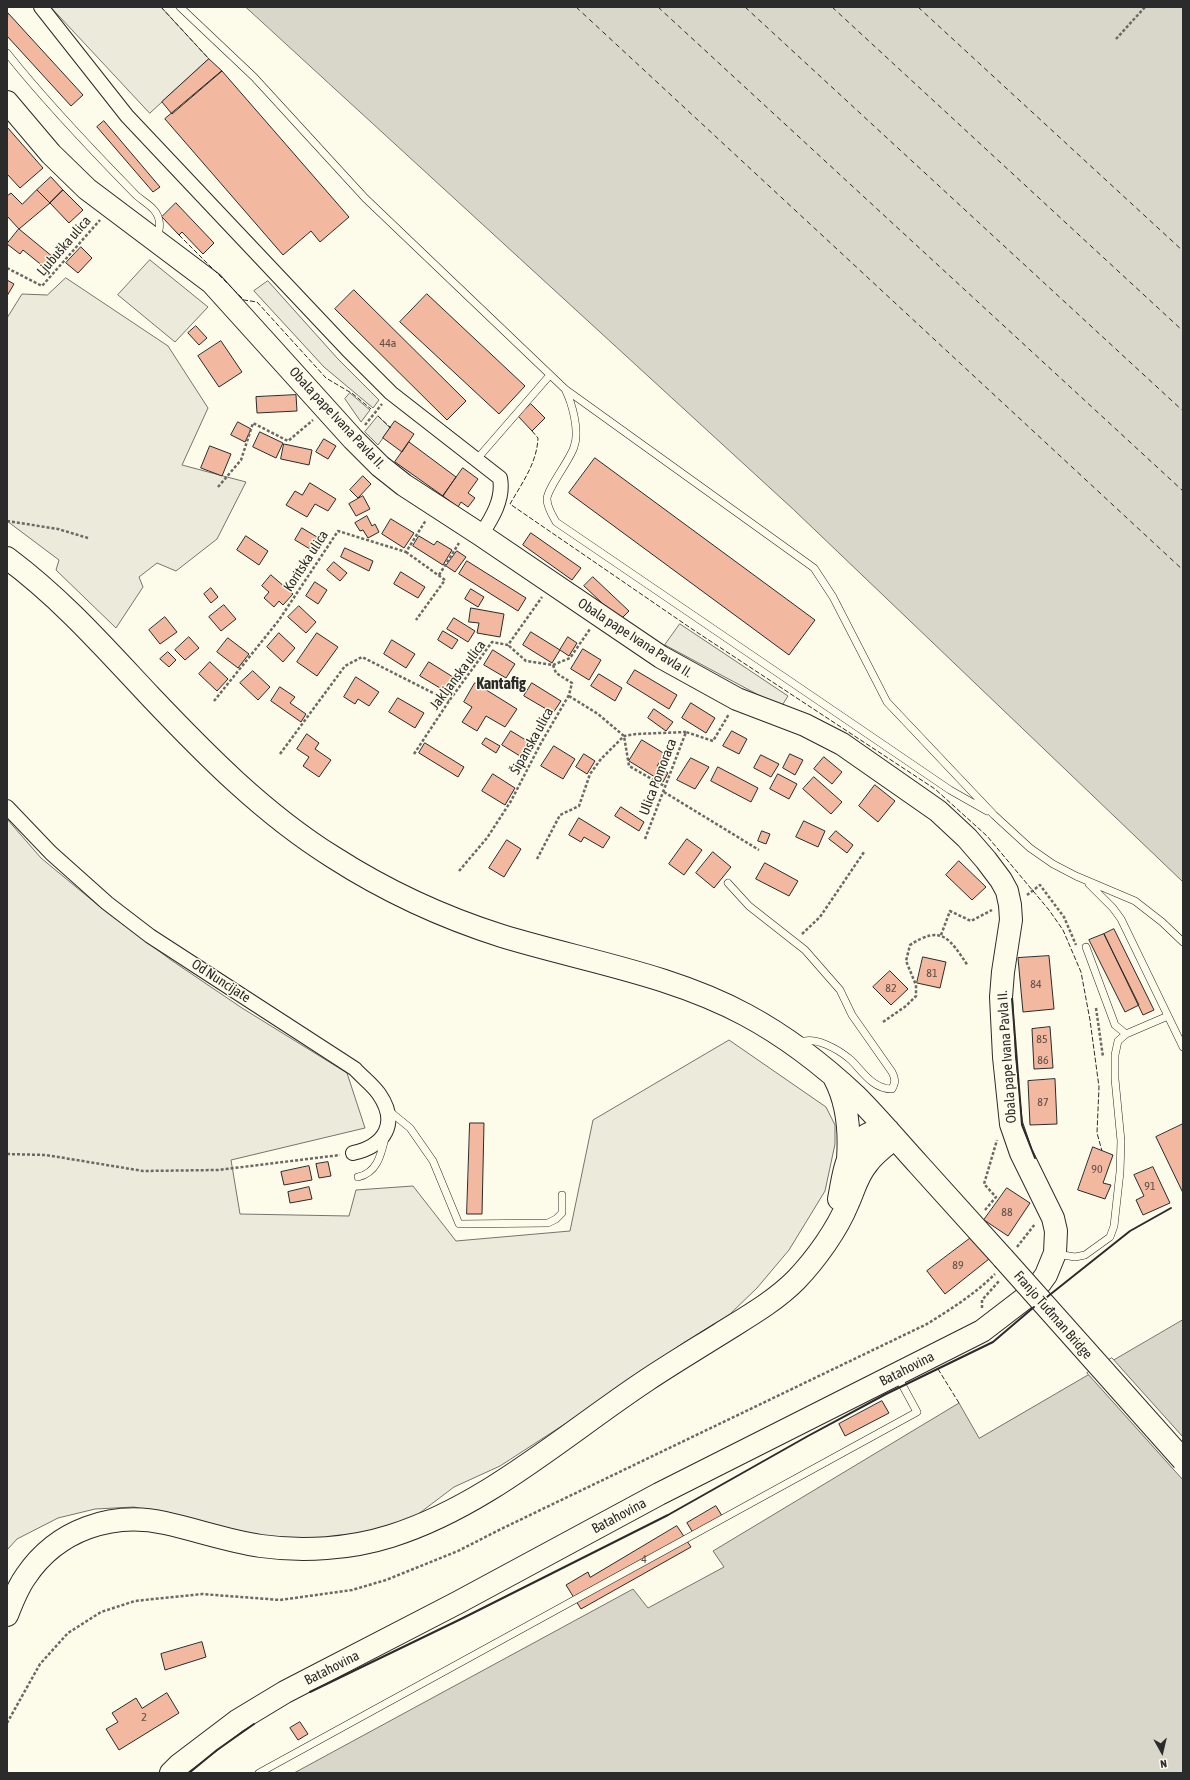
<!DOCTYPE html>
<meta charset="utf-8">
<style>
body{margin:0}
#map{position:relative;width:1190px;height:1780px;overflow:hidden;background:#fdfbea;font-family:"Asap Condensed",sans-serif}
canvas{display:block}
.frame{position:absolute;inset:0;border:8px solid #2b2b2b;pointer-events:none}
.north{position:absolute;left:1142px;top:1732px;width:40px;height:40px;-webkit-text-stroke:3px #fdfbea;paint-order:stroke;rotate:172deg;font-size:11px;font-weight:700;line-height:16px;text-align:center;color:#2b2b2b}
.north::after{content:'';display:block;margin:auto;width:14px;height:18px;background:#2b2b2b;clip-path:polygon(50% 0,100% 100%,50% 72%,0 100%)}
</style>
<div id="map">
<canvas width="1190" height="1780"></canvas>
<div class="frame"></div>
<div class="north">N</div>
</div>
<script>
const ctx = document.querySelector('canvas').getContext('2d');
ctx.lineJoin = 'round';
function fill(path, color) {
  ctx.fillStyle = color;
  ctx.fill(path, 'evenodd');
}
function strokePath(path, color, width, dash) {
  ctx.strokeStyle = color;
  ctx.lineWidth = width;
  ctx.lineCap = dash ? 'butt' : 'round';
  ctx.setLineDash(dash || []);
  ctx.stroke(path);
}
function write(font, color, halo, rows, align = 'center') {
  ctx.font = font + ' "Asap Condensed",sans-serif';
  ctx.lineWidth = 3;
  ctx.setLineDash([]);
  ctx.textBaseline = 'middle';
  ctx.strokeStyle = halo;
  ctx.fillStyle = color;
  for (const [text, x, y, turn = 0] of rows) {
    ctx.save();
    ctx.translate(x, y);
    ctx.rotate((+turn || 0) * Math.PI / 180);
    ctx.textAlign = isNaN(turn) ? turn : align;
    if (halo) ctx.strokeText(text, 0, 0);
    ctx.fillText(text, 0, 0);
    ctx.restore();
  }
}
const green = new Path2D(`
 M150,260L208,307L175,342L118,295Z
 M66,278L168,346L208,408L182,465L246,482L217,539L176,571L157,563L139,577L143,587L116,628L56,570L59,560L7,521V318L22,294L47,295Z
 M350,393L370,410L361,422L345,399Z
 M378,416L390,428L378,445L365,432Z
 M7,819L41,858L105,911L171,960L242,1008L347,1073L365,1128L231,1160L240,1214L349,1216L356,1190L413,1186L456,1241L570,1231L593,1120L729,1040L826,1107L835,1125V1144L825,1191L789,1250L757,1288L730,1314L683,1343L625,1385L500,1466L454,1487L413,1518L374,1535L327,1543L274,1539L134,1507L95,1509L58,1518L17,1539L7,1550Z`);
const parking = new Path2D(`
 M51,7H161L209,59L150,113Z
 M268,281L338,359L379,400L373,408L324,367L254,291Z
 M680,624L788,696L781,707L665,645Z`);
const water = new Path2D(`
 M246,7H1183V882L794,510Z
 M1183,1320V1773H294L633,1589L648,1608L724,1567L713,1551L959,1403L979,1438Z`);
const pier = new Path2D(`
 M1112,1358L1183,1437V1480L1087,1373Z`);
const ferry = new Path2D(`
 M576,7L1183,570
 M658,7L1183,491
 M745,7L1183,411
 M832,7L1183,331
 M918,7L1183,251`);
const building = new Path2D(`
 M8,13L83,95L71,106L7,36Z
 M209,59L222,71L172,114L162,102Z
 M222,71L349,217L320,242L311,231L283,255L165,119Z
 M104,121L160,187L153,192L97,127Z
 M7,127L43,168L20,188L7,174Z
 M51,177L63,190L50,203L37,190Z
 M37,190L50,203L19,229L7,216V196L11,193L22,204Z
 M63,190L83,210L69,223L50,203Z
 M176,203L214,243L203,254L182,232L179,235L162,217Z
 M19,229L53,257L44,267L23,250L20,254L7,244Z
 M81,247L92,258L78,273L66,263Z
 M7,280L14,284L7,296Z
 M354,290L466,401L447,420L335,309Z
 M427,294L525,386L499,414L400,322Z
 M196,326L207,338L199,345L188,333Z
 M221,341L242,372L219,387L198,356Z
 M296,395L297,411L257,413L256,397Z
 M531,404L545,418L532,431L518,416Z
 M395,421L414,434L402,452L383,438Z
 M238,422L251,429L245,442L231,435Z
 M260,432L283,443L276,458L253,447Z
 M324,439L336,446L328,459L316,452Z
 M409,442L456,477L443,496L395,462Z
 M284,444L312,450L309,465L281,459Z
 M210,446L231,454L222,476L201,468Z
 M595,458L815,620L789,655L569,493Z
 M463,468L478,479L468,493L475,498L468,507L461,502L458,507L443,496Z
 M363,476L371,484L358,498L350,490Z
 M310,483L336,499L328,511L315,504L307,517L286,505L295,491L302,495Z
 M363,496L370,509L356,516L349,504Z
 M367,516L372,526L375,524L379,532L368,538L363,530L360,531L355,523Z
 M391,519L414,533L404,548L382,534Z
 M302,528L322,540L315,552L295,540Z
 M531,533L581,568L572,580L523,545Z
 M246,536L268,551L259,565L237,550Z
 M419,536L434,545L437,541L452,550L443,565L413,546Z
 M345,548L373,561L369,571L341,557Z
 M457,551L466,557L455,572L446,566Z
 M467,561L526,598L518,611L459,574Z
 M334,562L347,573L340,581L327,570Z
 M401,572L425,587L418,598L394,584Z
 M271,575L293,594L283,605L279,601L274,607L264,598L269,592L262,586Z
 M593,577L629,611L620,620L584,586Z
 M315,582L327,590L318,604L306,596Z
 M211,588L218,597L211,603L204,594Z
 M471,589L484,597L478,607L465,599Z
 M224,605L236,619L221,631L209,617Z
 M299,606L316,622L306,633L288,617Z
 M471,608L504,614L500,637L477,633L479,623L469,622Z
 M165,617L177,632L160,644L149,630Z
 M454,618L475,631L468,642L447,629Z
 M443,631L458,640L452,649L438,640Z
 M531,632L560,650L552,663L523,645Z
 M279,633L295,648L283,662L267,647Z
 M317,633L338,647L317,676L297,662Z
 M189,637L199,648L185,660L175,650Z
 M568,637L577,643L569,656L560,650Z
 M228,638L249,654L238,668L217,652Z
 M392,640L415,654L406,668L384,654Z
 M583,649L601,660L589,680L571,669Z
 M493,650L515,664L506,678L484,665Z
 M168,652L176,660L169,667L160,659Z
 M210,662L228,679L217,691L199,674Z
 M429,662L453,677L445,691L420,676Z
 M635,670L677,695L669,709L627,683Z
 M253,671L270,687L258,700L240,683Z
 M599,674L622,688L615,701L591,686Z
 M356,677L379,692L369,706L358,699L355,704L344,697Z
 M475,683L517,709L505,727L486,716L477,731L462,722L472,707L464,702Z
 M532,683L561,701L553,713L524,696Z
 M280,687L295,697L290,703L306,714L301,722L271,701Z
 M398,698L424,713L415,728L389,712Z
 M691,703L715,718L706,733L682,718Z
 M654,709L673,722L666,731L648,718Z
 M511,731L529,742L520,756L502,745Z
 M732,731L747,739L739,754L723,746Z
 M307,734L319,743L315,749L331,760L319,777L303,766L309,757L297,749Z
 M486,738L500,746L496,753L482,744Z
 M642,740L665,754L657,766L668,773L663,782L629,761Z
 M425,743L464,767L458,777L419,753Z
 M554,746L575,759L563,779L541,766Z
 M584,754L595,761L587,774L576,767Z
 M790,754L803,760L795,775L783,768Z
 M761,755L779,764L771,777L754,768Z
 M824,757L842,772L832,784L814,769Z
 M691,758L709,767L695,789L677,780Z
 M718,767L758,788L751,802L711,781Z
 M493,774L515,788L505,805L482,791Z
 M778,774L797,784L789,799L770,789Z
 M814,777L842,802L831,814L803,789Z
 M875,785L895,801L878,822L859,806Z
 M621,807L644,822L639,831L615,816Z
 M579,818L610,837L603,848L584,837L581,842L569,835Z
 M804,821L825,831L818,847L796,837Z
 M762,831L770,834L766,844L758,841Z
 M836,831L853,845L847,853L829,839Z
 M687,839L702,850L684,875L669,864Z
 M507,840L521,849L504,877L489,868Z
 M713,852L731,867L714,888L696,873Z
 M959,861L986,887L972,900L946,875Z
 M765,863L798,881L789,896L756,879Z
 M1114,929L1154,1010L1143,1015L1104,934Z
 M1104,934L1139,1005L1125,1012L1089,940Z
 M1049,956L1054,1009L1023,1012L1018,958Z
 M923,957L946,962L940,988L917,983Z
 M890,971L908,989L891,1005L873,987Z
 M1050,1027L1053,1068L1034,1069L1032,1029Z
 M1055,1079L1057,1124L1030,1125L1028,1081Z
 M470,1123H484L482,1214H467Z
 M1183,1124V1193L1156,1137Z
 M1093,1147L1113,1155L1103,1183L1111,1185L1105,1199L1078,1190Z
 M328,1162L331,1176L319,1178L316,1164Z
 M309,1166L312,1180L284,1185L281,1172Z
 M1153,1167L1170,1203L1143,1215L1136,1200L1144,1196L1134,1175Z
 M309,1187L312,1199L290,1203L288,1192Z
 M1007,1188L1030,1203L1008,1236L984,1220Z
 M972,1237L989,1259L945,1294L927,1271Z
 M882,1401L889,1413L845,1436L839,1424Z
 M716,1506L724,1519L695,1536L687,1523Z
 M677,1526L691,1547L581,1609L566,1585L588,1572L590,1577Z
 M202,1642L206,1657L165,1670L161,1654Z
 M167,1693L179,1713L119,1750L106,1729L118,1722L112,1713L136,1698L142,1708Z
 M300,1722L308,1734L298,1740L290,1728Z`);
const path = new Path2D(`
 M1116,39L1145,7
 M7,268L42,286L100,220
 M365,425L382,404
 M218,487L241,460L253,423L288,441L313,420
 M7,521L58,529L88,538
 M406,552L445,580L416,620
 M439,575L459,543
 M553,665L570,658L590,629
 M569,696L598,714L624,736L629,766L666,787
 M214,701L279,620L338,531L406,552L426,520
 M280,754L345,666L362,657L449,701
 M414,754L449,701L492,642L508,645L542,597
 M664,792L759,850
 M645,839L686,732L713,741L729,714
 M537,859L560,815L579,806L590,774L601,759L624,736L636,734L686,732
 M459,871L487,838L511,801L541,743L569,695L572,683L556,673L553,665L526,661L508,645
 M1027,895L1040,885L1064,917L1076,945
 M802,934L820,917L864,852
 M941,935L950,911L971,921L992,910
 M1096,1008L1103,1057
 M883,1022L906,1006L916,996V985L906,961L910,945C942,924 950,939 968,966
 M7,1154L46,1155L143,1171L218,1170L340,1155
 M985,1210L996,1197L984,1184L997,1140
 M1017,1247L1035,1224
 M982,1308V1300L1000,1280
 M7,1723L40,1664L68,1633L101,1612L135,1601L202,1594L280,1600L352,1590L386,1580L458,1551L501,1529L927,1324C951,1309 975,1294 995,1274`);
const service = new Path2D(`
 M180,7L254,77L365,198L565,389L814,568L833,597L887,702L994,815L1030,848L1053,864L1076,876L1135,901L1162,922L1183,942
 M7,53C46,102 89,147 133,192C139,199 148,203 154,210C161,218 161,229 156,238
 M565,389C572,403 580,431 574,447C570,460 547,489 547,499C547,507 552,515 556,522L950,790L987,811
 M477,459L550,375
 M728,883L749,906L805,950L840,990L852,1015L892,1072C895,1078 896,1082 892,1089C873,1089 863,1072 851,1060C838,1049 814,1035 798,1043
 M1089,884L1113,908L1121,919L1183,1047
 M1086,947L1115,1025L1126,1034
 M388,1110L410,1128L433,1161L459,1224L548,1223L556,1219L562,1213V1195
 M358,1177C377,1173 381,1155 385,1138
 M1057,1254L1075,1257L1085,1255L1110,1237L1114,1226L1120,1172L1121,1141L1115,1079V1055L1118,1041L1126,1034L1168,1016
 M259,1773L917,1412L898,1377`);
const minor = new Path2D(`
 M41,7L127,116L347,349L391,393L500,478C504,499 492,518 481,535
 M7,807L51,853L107,903L150,936L355,1069C362,1077 373,1085 379,1094C399,1123 385,1146 353,1153`);
const primary = new Path2D(`
 M7,102L51,154L87,189L212,283L353,439L380,466L404,485L481,535L661,657L737,699L805,725L842,744L938,811L967,838L986,860L1001,880L1007,891L1010,905L1011,920L1003,972L1001,997L1004,1057L1011,1124L1021,1153L1053,1218L1056,1231L1055,1253L1046,1275L1038,1286L1029,1295L982,1331L659,1494L457,1603L285,1692L237,1721L179,1765L171,1773
 M7,558C62,599 104,647 150,696C206,755 264,814 333,857C386,891 442,917 502,936C584,961 670,974 746,1015C785,1036 823,1065 856,1096C878,1118 898,1142 919,1165C947,1196 975,1227 1003,1258
 M835,1079C848,1104 850,1131 848,1159
 M839,1199C845,1168 848,1130 888,1130
 M7,1615C12,1602 18,1587 26,1576C57,1530 112,1511 165,1523C197,1530 228,1541 261,1546C303,1552 350,1549 391,1536C486,1506 564,1435 647,1380C671,1364 696,1349 720,1334C747,1317 774,1302 796,1280C816,1259 837,1230 848,1203C854,1190 857,1176 867,1164C874,1154 885,1146 895,1138`);
const primaryBridge = new Path2D(`
 M1003,1258L1183,1460`);
const fence = new Path2D(`
 M161,7L209,59
 M179,235L244,300L257,302L326,378L353,394L371,409
 M378,416L391,428
 M532,431L538,438C537,463 522,483 510,504L692,629L935,789L987,836L1049,910L1063,930L1081,972L1090,1020L1099,1087L1097,1133L1102,1151
 M938,1369L959,1403`);
const wall = new Path2D(`
 M1012,999L1022,1125L1035,1158
 M1047,1297L1130,1231L1171,1208
 M310,1692L461,1619L668,1515L808,1436L886,1394L993,1342L1034,1307
 M189,1773L217,1750L254,1724`);
const numberNames = [
 ["44a",388,343],
 ["81",932,973],
 ["84",1036,984],
 ["82",891,988],
 ["85",1042,1039],
 ["86",1043,1060],
 ["87",1043,1102],
 ["90",1097,1169],
 ["91",1150,1186],
 ["88",1007,1212],
 ["89",958,1265],
 ["4",644,1559],
 ["2",144,1717]
];
const streetNames = [
 ["Ljubuška ulica",64,246,-49],
 ["Obala pape Ivana Pavla II.",337,418,47],
 ["Koritska ulica",306,561,-57],
 ["Obala pape Ivana Pavla II.",635,638,33],
 ["Jakljanska ulica",458,675,-53],
 ["Šipanska ulica",532,741,-61],
 ["Ulica Pomoraca",658,777,-69],
 ["Od Nuncijate",221,981,33],
 ["Obala pape Ivana Pavla II.",1007,1057,-94],
 ["Franjo Tuđman Bridge",1053,1315,49],
 ["Batahovina",907,1369,-27],
 ["Batahovina",619,1516,-28],
 ["Batahovina",332,1668,-27]
];
const quarterNames = [
 ["Kantafig",501,684]
];
fill(green, '#ecebdb');
strokePath(green, '#74746e', 1);
fill(parking, '#eceadb');
strokePath(parking, '#74746e', 1);
fill(water, '#d8d7c9');
strokePath(water, '#74746e', 1);
fill(pier, '#fdfbea');
strokePath(pier, '#74746e', 1);
strokePath(ferry, '#2b2b2b', 1, [5, 4]);
fill(building, '#f2b8a0');
strokePath(building, '#2b2b2b', 1);
strokePath(service, '#2b2b2b', 8);
strokePath(minor, '#2b2b2b', 16);
strokePath(primary, '#2b2b2b', 24);
strokePath(path, '#6a6964', 2.5, [3, 2]);
strokePath(service, '#fdfbea', 7);
strokePath(minor, '#fdfbea', 14);
strokePath(primary, '#fdfbea', 22);
strokePath(primaryBridge, '#2b2b2b', 24, []);
strokePath(primaryBridge, '#fdfbea', 22);
strokePath(fence, '#2b2b2b', 1, [5, 2]);
strokePath(wall, '#2b2b2b', 2);
write('12px', '#5d4e48', null, numberNames);
write('14px', '#2b2b2b', '#fdfbea', streetNames);
write('bold 16px', '#2b2b2b', '#fdfbea', quarterNames);
</script>
